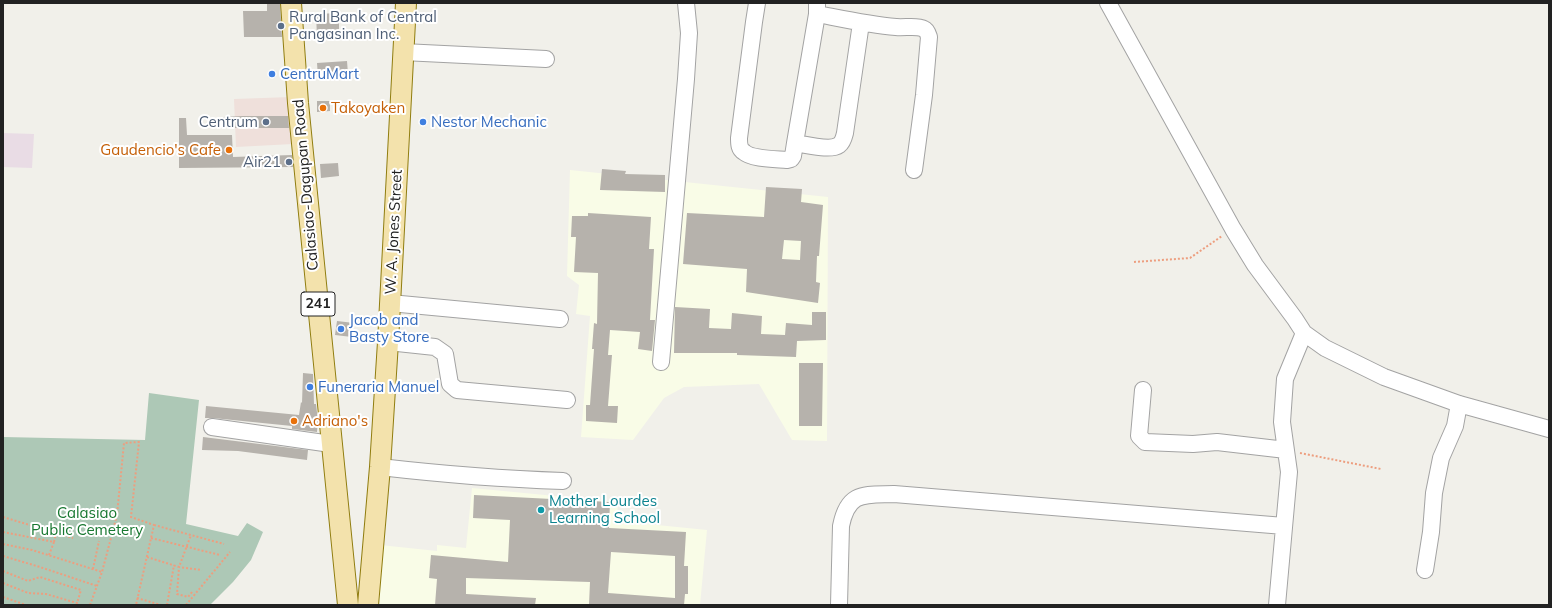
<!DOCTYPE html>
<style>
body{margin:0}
#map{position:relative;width:1552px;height:608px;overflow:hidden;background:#f1f0ea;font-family:Mulish,sans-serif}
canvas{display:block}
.frame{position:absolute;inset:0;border:4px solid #222;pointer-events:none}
</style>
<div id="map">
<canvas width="1552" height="608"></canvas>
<div class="frame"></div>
</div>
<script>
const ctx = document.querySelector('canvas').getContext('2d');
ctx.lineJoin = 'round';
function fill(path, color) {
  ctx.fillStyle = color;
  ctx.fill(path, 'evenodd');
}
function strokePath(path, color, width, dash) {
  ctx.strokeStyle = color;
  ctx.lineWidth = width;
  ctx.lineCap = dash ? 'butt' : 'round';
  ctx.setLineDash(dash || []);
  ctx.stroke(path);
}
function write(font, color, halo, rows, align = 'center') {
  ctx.font = font + ' Mulish,sans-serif';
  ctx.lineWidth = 4;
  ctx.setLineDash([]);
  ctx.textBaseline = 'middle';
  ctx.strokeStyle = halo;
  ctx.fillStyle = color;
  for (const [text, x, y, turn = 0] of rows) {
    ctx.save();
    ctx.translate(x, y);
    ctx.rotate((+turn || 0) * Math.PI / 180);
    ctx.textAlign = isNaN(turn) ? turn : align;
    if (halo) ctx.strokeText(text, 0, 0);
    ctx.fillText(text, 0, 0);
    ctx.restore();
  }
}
const commercial = new Path2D(`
 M291,97L293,144L236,147L234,99Z`);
const industrial = new Path2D(`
 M3,133L34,134L32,168L3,167Z`);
const education = new Path2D(`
 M570,170L828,197L827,441L792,440L759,384L684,387L664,398L633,440L581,437L590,316L576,314L579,285L567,276Z
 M472,488L618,502L617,521L707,530L700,605L375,604L380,545L437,551V545L466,548Z`);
const cemetery = new Path2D(`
 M149,393L199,400L186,524L238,536L247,523L263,532L251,560L233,582L210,605H3V437L145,440Z`);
const building = new Path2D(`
 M267,3H280L282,37H244L243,11H267Z
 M339,13V37H317L316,14Z
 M347,61L348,74L318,77L317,63Z
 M317,101H330V111L317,112Z
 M243,116H288L289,128H224L223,117Z
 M179,118H186L187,135H232L233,157L292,155L293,167L179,168Z
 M338,163L339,176L321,178L320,164Z
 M602,169L626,171L625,174L665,175V192L600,190Z
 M766,187L802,189L801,202L823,205L819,256H817L816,282L820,283L818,303L746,292L747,269L683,264L687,213L764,217ZM784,240L801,241L800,260L782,259Z
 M588,213L651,217L649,249H654L650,320H655L652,351L638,349L640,332L610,330L608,355H612L608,406H618L617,423L586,421V405H590L594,349H592L594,323L597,324L598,273L574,272L576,237H571L572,216H588Z
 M675,307L710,309L709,328L731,329L732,313L762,316L761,334L785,335L786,323L812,325V312H826V340L797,341L796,357L737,355V353H674Z
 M337,321L354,323L352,337L335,335Z
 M799,363H823L822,426H799Z
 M303,373L313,374L314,404H316L318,421L317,432L292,429V426L213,418H205L206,406L299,415L301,402L302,403Z
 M203,437L308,450L307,460L238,451L202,450Z
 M474,495L610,502L609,528L686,532L684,566H688V594H685L684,605H589L590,582L466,578V594L536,598L535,605H435L437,579L429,578L431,555L508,562L510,520L473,518ZM611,552L675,556V598L608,593Z`);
const path = new Path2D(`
 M1134,262L1190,258L1222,236
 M1300,453L1381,469
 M3,517L73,538
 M154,525L224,544
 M3,532L54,542L49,555
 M151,538L220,555
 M54,542L56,533
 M3,544L32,550L102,572
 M3,556L40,567L97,586
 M147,557L179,567L191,535
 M93,569L99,541
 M3,571L28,581L40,577L81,590L77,603
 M3,583L28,593L46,594L77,603V605
 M192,592L188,597L177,594L179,567L202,570
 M3,597L26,605
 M137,598L161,605
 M90,605L102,572L117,515L124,443L139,442L131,517L154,525L136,605
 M167,605L174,565
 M186,605L230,552`);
const minor = new Path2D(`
 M757,3L754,22L739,138C739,144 739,149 744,152C751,159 777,159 787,160L791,159L793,156L795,143
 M817,3V14L795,143C806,145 831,151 839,145C843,142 844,137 845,133L861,23
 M1108,3L1233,229L1255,265L1295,319L1304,333L1325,348L1384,377L1459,404L1549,429
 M817,14C843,19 870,25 896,27C905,28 917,25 924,29C927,30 928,34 929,37L924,95L914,170
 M403,52L546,59
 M390,303L560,319
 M388,342L435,347L445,354L450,384L457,390L567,400
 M661,362L686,79L689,33L686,3
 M1143,390L1139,436L1145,442L1193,444L1217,442L1286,450
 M212,427L331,444
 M380,467C441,474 502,479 563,481
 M1425,570L1431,532L1434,493L1441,458L1455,426L1459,404
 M839,605L841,526C848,491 864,495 894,494L1284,526
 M1277,605L1289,472L1282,422L1285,379L1304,333`);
const major = new Path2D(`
 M291,3L298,103L348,605
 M368,605L380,467L388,342L406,3`);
const markers = [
 [281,26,4,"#5c6f8a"],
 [272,74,4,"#3f7fe0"],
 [323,108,4,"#e8710a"],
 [266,122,4,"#5c6f8a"],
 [423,122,4,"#3f7fe0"],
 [229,150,4,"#e8710a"],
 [289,162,4,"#5c6f8a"],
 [341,329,4,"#3f7fe0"],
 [310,387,4,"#3f7fe0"],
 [294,421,4,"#e8710a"],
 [541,510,4,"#0f9aa8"]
];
const shields = [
 [318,304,34]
];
const shieldNames = [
 ["241",318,304]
];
const serviceNames = [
 ["Rural Bank of Central",289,17,"left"],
 ["Pangasinan Inc.",289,34,"left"],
 ["Centrum",258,122],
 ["Air21",281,162]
];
const shopNames = [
 ["CentruMart",280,74],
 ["Nestor Mechanic",431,122],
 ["Jacob and",349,320],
 ["Basty Store",349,337],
 ["Funeraria Manuel",318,387]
];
const foodNames = [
 ["Takoyaken",331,108],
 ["Gaudencio's Cafe",221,150,"right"],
 ["Adriano's",302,421]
];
const streetNames = [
 ["Calasiao-Dagupan Road",306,185,-95],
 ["W. A. Jones Street",394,232,-87]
];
const cultureNames = [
 ["Mother Lourdes",549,501],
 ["Learning School",549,518]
];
const parkNames = [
 ["Calasiao",87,513],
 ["Public Cemetery",87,530]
];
fill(commercial, '#efe0db');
fill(industrial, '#e9dce5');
fill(education, '#f9fce7');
fill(cemetery, '#adc8b6');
fill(building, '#b6b2ac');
strokePath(minor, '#a3a3a3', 18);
strokePath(major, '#907d0f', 22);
strokePath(path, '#ed9e7f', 2, [2, 2]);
strokePath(minor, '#fff', 16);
strokePath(major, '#f3e2ac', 20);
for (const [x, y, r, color] of markers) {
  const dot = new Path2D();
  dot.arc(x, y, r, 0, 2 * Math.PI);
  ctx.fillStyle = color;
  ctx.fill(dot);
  strokePath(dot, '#fff', 1.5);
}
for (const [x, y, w] of shields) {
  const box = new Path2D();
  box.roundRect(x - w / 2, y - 12, w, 24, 3);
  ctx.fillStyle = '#fff';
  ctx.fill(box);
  strokePath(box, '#222', 1);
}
write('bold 14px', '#222', null, shieldNames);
write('15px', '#4e5e75', '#fff', serviceNames, 'right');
write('15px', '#366cbe', '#fff', shopNames, 'left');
write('15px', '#c56008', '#fff', foodNames, 'left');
write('15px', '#222', '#fff', streetNames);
write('15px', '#0d838f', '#fff', cultureNames, 'left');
write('15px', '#187831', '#fff', parkNames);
</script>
